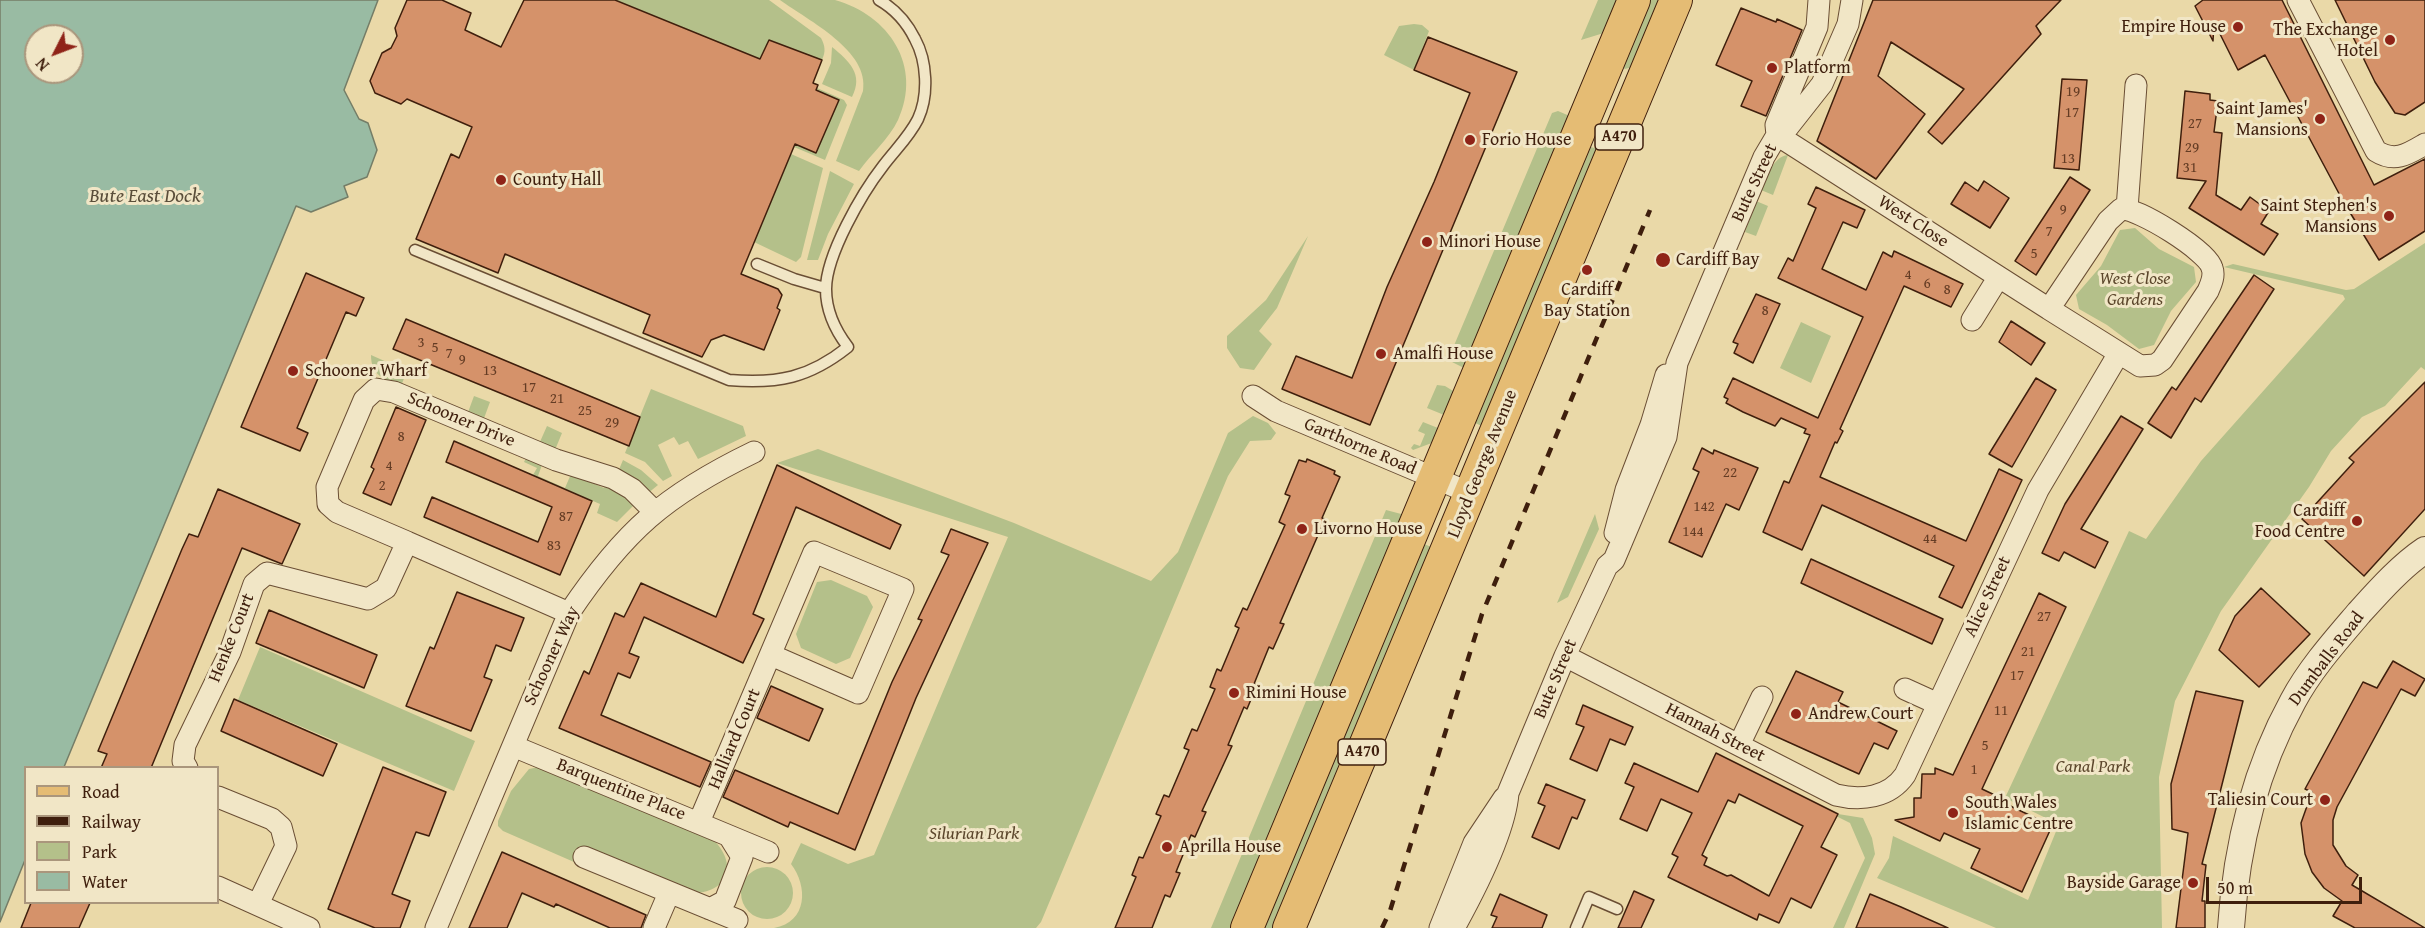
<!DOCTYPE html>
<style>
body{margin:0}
#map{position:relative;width:2425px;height:928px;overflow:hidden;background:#ead9a8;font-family:"Gentium Book Plus",serif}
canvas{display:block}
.legend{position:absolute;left:24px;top:766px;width:195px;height:138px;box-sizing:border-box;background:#f1e6c6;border:2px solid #aa967c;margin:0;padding:8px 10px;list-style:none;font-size:18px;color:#3f1f0d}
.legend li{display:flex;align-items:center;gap:12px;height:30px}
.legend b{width:30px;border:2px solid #aa967c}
.north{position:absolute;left:24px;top:24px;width:60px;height:60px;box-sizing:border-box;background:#f1e6c6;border:2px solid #aa967c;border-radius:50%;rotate:228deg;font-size:16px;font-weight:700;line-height:24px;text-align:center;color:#3f1f0d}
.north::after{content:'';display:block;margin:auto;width:21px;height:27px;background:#8f2418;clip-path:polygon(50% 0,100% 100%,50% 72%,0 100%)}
.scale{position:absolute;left:2206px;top:877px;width:156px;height:27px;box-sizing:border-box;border:3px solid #3f1f0d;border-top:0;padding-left:8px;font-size:18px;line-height:21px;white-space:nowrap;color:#3f1f0d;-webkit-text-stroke:4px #f1e6c6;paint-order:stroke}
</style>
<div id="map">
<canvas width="2425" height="928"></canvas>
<ul class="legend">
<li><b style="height:8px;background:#e5bc74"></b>Road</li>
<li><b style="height:8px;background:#3f1f0d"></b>Railway</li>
<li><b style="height:16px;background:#b4c08a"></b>Park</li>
<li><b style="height:16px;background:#99bba3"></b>Water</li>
</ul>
<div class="north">N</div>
<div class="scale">50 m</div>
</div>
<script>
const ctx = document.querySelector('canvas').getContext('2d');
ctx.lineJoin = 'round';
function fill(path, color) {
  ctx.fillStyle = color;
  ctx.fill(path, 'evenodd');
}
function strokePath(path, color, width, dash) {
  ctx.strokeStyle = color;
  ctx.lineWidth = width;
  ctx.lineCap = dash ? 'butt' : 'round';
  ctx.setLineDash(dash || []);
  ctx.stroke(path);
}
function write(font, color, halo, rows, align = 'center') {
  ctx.font = font + ' "Gentium Book Plus",serif';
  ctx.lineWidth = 6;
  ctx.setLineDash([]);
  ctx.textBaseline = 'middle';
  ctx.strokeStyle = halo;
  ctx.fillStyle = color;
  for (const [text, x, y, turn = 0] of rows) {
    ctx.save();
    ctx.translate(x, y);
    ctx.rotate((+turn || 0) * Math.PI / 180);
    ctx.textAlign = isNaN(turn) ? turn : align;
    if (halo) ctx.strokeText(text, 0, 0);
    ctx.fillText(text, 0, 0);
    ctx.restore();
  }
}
const green = new Path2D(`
 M615,0H769L821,38C825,46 826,51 822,60L769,40L760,59Z
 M780,0C797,0 819,0 835,0C889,15 923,66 898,120C889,139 871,154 859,171L836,161L863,91C870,51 809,21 780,0Z
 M1598,0H1623L1607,32L1581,40Z
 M1650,0H1662L1632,67L1625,69L1622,67Z
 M1414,24L1422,25L1429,31L1414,70L1384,55L1399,26Z
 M832,47C849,61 864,74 852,97L822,84L831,63Z
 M817,88L844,100L847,105L825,160L794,147L795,144L816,153L838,101L816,90Z
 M1558,111L1572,117L1466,369L1452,362L1450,355L1552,113Z
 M1588,146L1600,150L1484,427L1473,422Z
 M791,154L823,168L801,257L796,262L754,242Z
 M1788,155L1773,195L1761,190C1768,177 1772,157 1788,155Z
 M830,171L854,184L828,234L818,260H807Z
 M1756,201L1768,206L1756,236L1745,232Z
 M2135,228L2159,249L2194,267L2196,282L2171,311L2154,345L2139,349L2107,325L2079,309L2076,295L2101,266L2120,230Z
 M1308,236L1277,308L1259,331L1272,344L1254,370L1240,368L1227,348V336L1266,300Z
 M2425,243V370L2421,367L2385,406L2362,417L2331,451L2309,487L2221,611L2175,701L2159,777L2162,928H1996L1877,878L1889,858L1893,836L2028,900L2057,829L2054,822L2005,798L2129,531L2146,539L2201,461L2345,299L2343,295L2224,267L2233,264L2346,290L2354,289Z
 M1801,322L1831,336L1811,383L1780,368Z
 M371,355L407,371L401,386C384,379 371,376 371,355Z
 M1437,385L1445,386L1458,394L1449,417L1427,408Z
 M651,389L743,426L746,436L698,459L688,441L679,445L674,437L658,445L672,476L663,481L645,462L625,453Z
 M474,396L490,402L483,421L467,415Z
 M1253,416L1268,423L1276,433L1271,440L1250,441L1228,476L1041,922L1036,928H774C808,922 808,886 791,864L801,843L848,864L874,855L1008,537L777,463L818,449L1014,523L1151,581L1178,552L1228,433Z
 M1423,422L1443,430L1437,441L1413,450L1411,448L1414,444L1420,446L1425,434L1418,431Z
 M547,426L562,433L555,450L539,444Z
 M526,458L543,462L538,476L565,488L571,474L604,488L607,482L637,502L617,522L597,513L600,504L533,475L537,468L524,462Z
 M623,460L641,470L658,485L647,494L618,472Z
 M1386,510L1405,515L1234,928H1211Z
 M1595,514L1599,529L1568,597L1557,603Z
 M1424,544L1434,548L1275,928H1261Z
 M831,580L867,596L873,607L850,658L836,664L801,648L796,634L817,582Z
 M260,647L475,741L454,791L238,700Z
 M539,767L709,836C735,857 735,889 697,893L581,848L574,862L503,831L498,826V821L511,791L529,769Z
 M1838,814L1863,818L1872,838L1875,854L1844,928H1833L1865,858L1850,823L1836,816Z
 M741 893a26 26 0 1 1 52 0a26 26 0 1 1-52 0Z`);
const water = new Path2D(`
 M0,0H378L344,90L359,119L368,123L377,150L367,177L344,186L348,197L311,212L296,206L64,767L26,768L25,860L0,922ZM36,36H72V72H36Z`);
const building = new Path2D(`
 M407,0H442L471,13L465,30L501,47L524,0H615L760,59L769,40L822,60L813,83L818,85L816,90L839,100L816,153L795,144L741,274L778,289L782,295L777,308L780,310L764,350L724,335L711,340L702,357L643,333L650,315L505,254L498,273L416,239L451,154L459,158L472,127L407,99L401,104L375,93L370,81L382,53L391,48L397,36L395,28Z
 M1873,0H2061L2036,26L2041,34L1942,144L1928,132L1964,89L1891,42L1878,76L1925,114L1876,179L1817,141Z
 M2203,0H2282L2374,185L2425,159V231L2379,260L2343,201L2265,55L2238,70L2214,22L2213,41L2195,6Z
 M2335,0H2425V102L2405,115L2395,113L2375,82Z
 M1741,8L1776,22L1777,19L1802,30L1766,116L1741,106L1752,81L1716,65Z
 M1428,37L1517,72L1370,425L1282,389L1296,356L1352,378L1387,287L1434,182L1470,93L1414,70Z
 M2062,79L2087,80L2079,170L2054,168Z
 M2185,91L2210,94V100L2218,101L2214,132L2222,133L2216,195L2241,210L2250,197L2269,211L2261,224L2278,234L2264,255L2189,208L2206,181L2177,178Z
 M2070,177L2090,190L2036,275L2015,261Z
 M1984,181L2009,198L1990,228L1951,204L1965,182L1978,191Z
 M1816,187L1865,210L1857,228L1843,222L1822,269L1866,290L1883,252L1892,257L1894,251L1963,284L1951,307L1904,286L1840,429L1843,431L1837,443L1835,442L1820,477L1966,541L1999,469L2022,480L1962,608L1939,597L1954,566L1822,505L1802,550L1763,532L1784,481L1789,483L1810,435L1804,433L1806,429L1781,418L1775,426L1743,412L1726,403L1728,399L1724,397L1733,378L1818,418L1863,317L1778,278L1788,258L1793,261L1816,208L1808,204Z
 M306,273L364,298L356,316L346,312L297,428L308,433L300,451L241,427Z
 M2254,275L2274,289L2201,402L2195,398L2171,438L2148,423L2172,387L2176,390Z
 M1756,294L1780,304L1753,363L1734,353L1738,344L1733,342Z
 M406,319L640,417L629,446L393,349Z
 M2011,321L2045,343L2031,365L1999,342Z
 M2036,378L2056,390L2012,467L1989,454Z
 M2425,382V509L2364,576L2302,519L2354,462L2349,458Z
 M396,407L426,420L391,505L363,493L374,469L371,467Z
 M2121,416L2143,429L2081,529L2108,542L2095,568L2064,552L2059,561L2042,553L2065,504Z
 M454,441L592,501L560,575L424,517L432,497L538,542L552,507L446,462Z
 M1702,448L1713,454L1714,450L1758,468L1739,510L1726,504L1702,557L1669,542L1699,472L1693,469Z
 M1307,459L1335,471L1334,474L1340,477L1322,518L1325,519L1280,623L1284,624L1273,649L1269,647L1254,684L1257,685L1247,709L1244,707L1228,745L1232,746L1202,811L1206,812L1195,837L1191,835L1176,872L1180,873L1170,897L1165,895L1152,928H1115L1136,877L1132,875L1139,857L1143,858L1161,816L1156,814L1164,795L1169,797L1189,750L1184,748L1192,729L1197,731L1215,689L1210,687L1217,669L1221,671L1239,628L1235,626L1243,608L1247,610L1285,525L1279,522L1290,496L1285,494L1299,460L1306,462Z
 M777,465L901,525L890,549L796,507L753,614L764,619L743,663L644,617L629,653L639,657L630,678L618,673L601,715L711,762L700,787L559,728L584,671L589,674L615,613L624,617L641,583L716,617Z
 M218,489L300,524L282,564L242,548L151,768H101L107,754L98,751L182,549L189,534L198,537Z
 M951,529L988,543L916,698L855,850L790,822L788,827L723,797L735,770L838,814L892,682L922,620L918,619L949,555L941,552Z
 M1811,559L1943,619L1932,644L1801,583Z
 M2261,588L2310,634L2259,687L2219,650L2235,616Z
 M457,592L524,618L511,651L496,645L484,677L492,680L471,731L406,706L430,647L434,649Z
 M2039,593L2066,607L1982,789L2001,798L2000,801L2052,826L2022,892L1971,868L1980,849L1944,833L1940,841L1895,820L1914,817V798H1921L1922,774H1935V768L1953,775Z
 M269,610L377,655L364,688L256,643Z
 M2393,661L2425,679L2415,696L2401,689L2337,807L2333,820V845L2346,866L2358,875L2352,885L2425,928H2355L2333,916L2342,901L2324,888L2312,872L2305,854L2301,823L2312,792L2305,789L2363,682L2377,688Z
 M1796,671L1843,692L1838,702L1897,731L1888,749L1874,743L1859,774L1766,732Z
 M771,686L823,709L809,741L757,718Z
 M2196,691L2243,701L2202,864L2206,865L2202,901H2205V928H2176L2188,833L2172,829L2171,784Z
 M234,699L337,744L323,776L221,731Z
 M1583,705L1633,727L1625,745L1610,739L1597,771L1570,759L1584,727L1576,724Z
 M1716,753L1838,814L1821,847L1837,855L1811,908L1791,898L1779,923L1759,914L1757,920L1668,877L1678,857L1672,854L1692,813L1661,799L1647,831L1620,819L1634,787L1625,783L1634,763L1698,792ZM1739,794L1803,826L1769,896L1731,875L1727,876L1704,865L1707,858L1702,855L1728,800L1735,803Z
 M383,767L446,792L429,836L416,832L392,894L410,901L400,928H375L328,909Z
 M1546,784L1585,800L1577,819L1572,817L1559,849L1532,837L1545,806L1538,803Z
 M502,852L646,915L641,928H610L556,904L554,907L522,893L507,928H469Z
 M1634,891L1654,900L1641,928H1618Z
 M1500,894L1547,915L1542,928H1492L1497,917L1491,915Z
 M1870,894L1901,907L1948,928H1856Z
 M31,903H90L79,928H21Z`);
const service = new Path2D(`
 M415,250L729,380C778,384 809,378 848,347C835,330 826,312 826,289C826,255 862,193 883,166C895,150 909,137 918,119C929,95 927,61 915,39C907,23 895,9 879,0
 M757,264L794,279L825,288
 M1576,928L1589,897L1617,909`);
const minor = new Path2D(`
 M2298,0L2376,151C2395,163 2408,154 2425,144
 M1777,135L2049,309
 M1777,135L1776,125L1817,27L1819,0
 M2121,209C2138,208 2208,251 2212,268C2215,276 2211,284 2208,291L2162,360L2155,365L2140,366L2049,309L2108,221Z
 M2127,209L2136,85
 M1972,320L1998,278
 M1253,396L1276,411L1470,493
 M1615,533L1626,490L1651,425L1666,375
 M407,542L337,512L328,504L327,487L364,400L376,389L394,392L556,460L613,478L632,489L654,511
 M1565,656L1836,795C1861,801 1889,798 1905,775L2038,490L2119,353
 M1905,689L1938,704
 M1739,745L1762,697
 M513,746L768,852
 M187,768L183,761L185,745L230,652L254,584L267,573L368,599L386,588L407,542L569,613
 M218,797L272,819L281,827L286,846L258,904
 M699,822L814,552L903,589L858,693L771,655
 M584,857L737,920
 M218,887L309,928
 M710,909L725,901L742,857L729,836
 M436,928L569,613C624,531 665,495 754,452
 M654,928L669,893
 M1440,928L1474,843L1504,798
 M1454,928C1474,892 1505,833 1508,793L1565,656L1607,566L1614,560L1666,437L1677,363L1764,157L1777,135L1785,131L1822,84L1848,24L1852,0`);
const tertiary = new Path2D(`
 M2231,928C2236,849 2255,770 2293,701C2310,669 2336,640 2359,613C2378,592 2401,566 2425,550`);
const primary = new Path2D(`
 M1247,928L1634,0
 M1289,928L1676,0`);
const rail = new Path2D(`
 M1382,928L1390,911L1482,614L1650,210`);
const markers = [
 [2238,27,6,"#8f2418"],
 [2390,40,6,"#8f2418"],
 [1772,68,6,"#8f2418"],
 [2320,119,6,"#8f2418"],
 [1470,140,6,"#8f2418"],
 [501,180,6,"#8f2418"],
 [2389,216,6,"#8f2418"],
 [1427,242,6,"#8f2418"],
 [1663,260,8,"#8f2418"],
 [1587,270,6,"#8f2418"],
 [1381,354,6,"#8f2418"],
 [293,371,6,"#8f2418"],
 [2357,521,6,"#8f2418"],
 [1302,529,6,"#8f2418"],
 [1234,693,6,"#8f2418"],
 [1796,714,6,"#8f2418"],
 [2325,800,6,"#8f2418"],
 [1953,813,6,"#8f2418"],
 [1167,847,6,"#8f2418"],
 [2193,883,6,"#8f2418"]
];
const numberNames = [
 ["19",2073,92],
 ["17",2072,113],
 ["27",2195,124],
 ["29",2192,148],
 ["13",2068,159],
 ["31",2190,168],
 ["9",2063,210],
 ["7",2049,232],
 ["5",2034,254],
 ["4",1908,275],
 ["6",1927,284],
 ["8",1947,290],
 ["8",1765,311],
 ["3",421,343],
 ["5",435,348],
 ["7",449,354],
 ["9",462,360],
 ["13",490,371],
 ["17",529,388],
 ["21",557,399],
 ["25",585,411],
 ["29",612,423],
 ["8",401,437],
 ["4",389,466],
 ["22",1730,473],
 ["2",382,486],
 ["142",1704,507],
 ["87",566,517],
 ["144",1693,532],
 ["44",1930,539],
 ["83",554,546],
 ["27",2044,617],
 ["21",2028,652],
 ["17",2017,676],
 ["11",2001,711],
 ["5",1985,746],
 ["1",1974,770]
];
const shields = [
 [1619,137,48],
 [1362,752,48]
];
const shieldNames = [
 ["A470",1619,137],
 ["A470",1362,752]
];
const poiNames = [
 ["Empire House",2226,27,"right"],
 ["The Exchange",2378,30,"right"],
 ["Hotel",2378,51,"right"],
 ["Platform",1784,68],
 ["Saint James'",2308,109,"right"],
 ["Mansions",2308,130,"right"],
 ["Forio House",1482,140],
 ["County Hall",513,180],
 ["Saint Stephen's",2377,206,"right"],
 ["Mansions",2377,227,"right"],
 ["Minori House",1439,242],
 ["Cardiff Bay",1676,260],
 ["Cardiff",1587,290,"center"],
 ["Bay Station",1587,311,"center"],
 ["Amalfi House",1393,354],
 ["Schooner Wharf",305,371],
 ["Cardiff",2345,511,"right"],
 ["Food Centre",2345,532,"right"],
 ["Livorno House",1314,529],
 ["Rimini House",1246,693],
 ["Andrew Court",1808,714],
 ["Taliesin Court",2313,800,"right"],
 ["South Wales",1965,803],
 ["Islamic Centre",1965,824],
 ["Aprilla House",1179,847],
 ["Bayside Garage",2181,883,"right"]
];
const streetNames = [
 ["Bute Street",1755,183,-65],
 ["West Close",1913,222,33],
 ["Schooner Drive",461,420,23],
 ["Garthorne Road",1360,447,23],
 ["Lloyd George Avenue",1483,464,-68],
 ["Alice Street",1988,597,-65],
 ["Henke Court",232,638,-68],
 ["Schooner Way",552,656,-65],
 ["Dumballs Road",2327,659,-53],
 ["Bute Street",1556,679,-67],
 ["Hannah Street",1715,733,27],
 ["Halliard Court",735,739,-67],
 ["Barquentine Place",621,790,22]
];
const parkNames = [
 ["West Close",2135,279],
 ["Gardens",2135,300],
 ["Canal Park",2093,767],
 ["Silurian Park",974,834]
];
const waterNames = [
 ["Bute East Dock",145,197]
];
fill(green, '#b4c08a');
fill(water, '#99bba3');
strokePath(water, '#757d67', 1.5);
fill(building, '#d5926a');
strokePath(building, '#3f1f0d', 1.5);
strokePath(service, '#6a4e34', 13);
strokePath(minor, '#6a4e34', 23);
strokePath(tertiary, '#6a4e34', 28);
strokePath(primary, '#3f1f0d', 34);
strokePath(service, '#f1e6c6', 10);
strokePath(minor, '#f1e6c6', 21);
strokePath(tertiary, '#f1e6c6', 26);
strokePath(primary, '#e5bc74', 32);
strokePath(rail, '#3f1f0d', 4.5, [10, 10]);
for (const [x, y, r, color] of markers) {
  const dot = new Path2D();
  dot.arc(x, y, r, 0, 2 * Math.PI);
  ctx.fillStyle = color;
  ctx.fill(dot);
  strokePath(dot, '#f1e6c6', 2);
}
write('15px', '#643c24', null, numberNames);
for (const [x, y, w] of shields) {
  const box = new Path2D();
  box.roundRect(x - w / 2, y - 13, w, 26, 4.5);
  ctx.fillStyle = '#f1e6c6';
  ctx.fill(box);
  strokePath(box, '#3f1f0d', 1.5);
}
write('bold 16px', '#3f1f0d', null, shieldNames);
write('18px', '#3f1f0d', '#f1e6c6', poiNames, 'left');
write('18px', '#3f1f0d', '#f1e6c6', streetNames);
write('italic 18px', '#5c472c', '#f1e6c6', parkNames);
write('italic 20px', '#5a4e3a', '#f1e6c6', waterNames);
</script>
